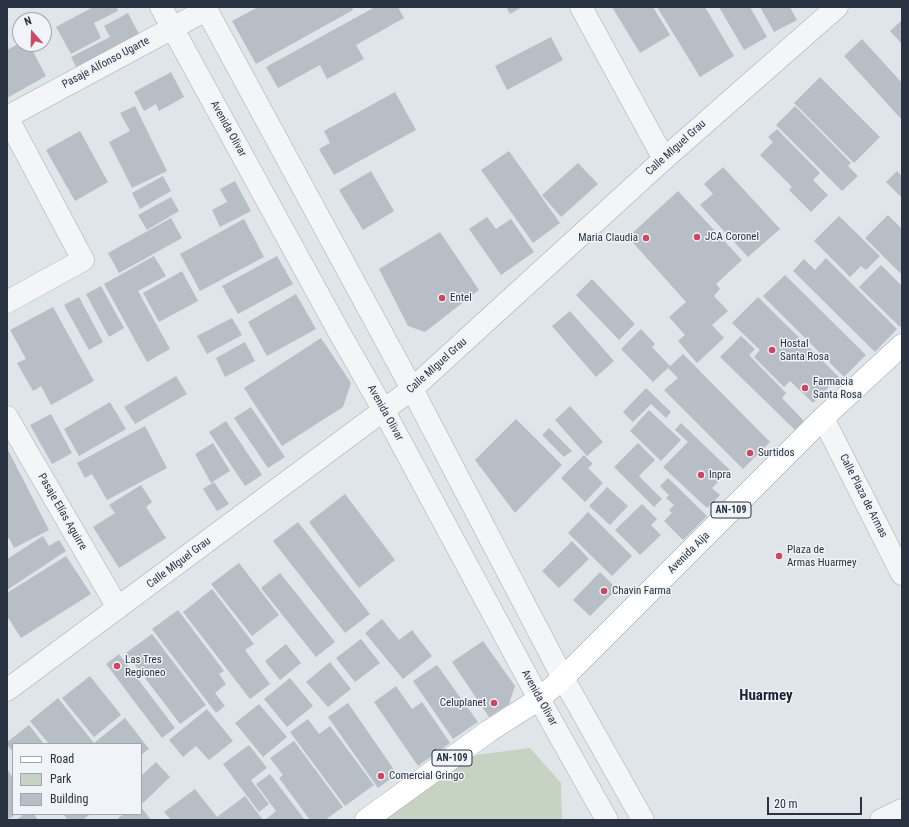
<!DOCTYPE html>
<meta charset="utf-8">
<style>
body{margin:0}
#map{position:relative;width:909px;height:827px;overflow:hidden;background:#e0e5e9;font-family:"Roboto Condensed",sans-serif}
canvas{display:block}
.frame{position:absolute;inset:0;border:8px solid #293341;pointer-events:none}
.legend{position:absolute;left:12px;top:743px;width:130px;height:72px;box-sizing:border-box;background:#f0f3f7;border:1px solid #a0a6ae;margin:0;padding:5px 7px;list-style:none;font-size:12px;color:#293341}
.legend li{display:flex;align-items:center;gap:8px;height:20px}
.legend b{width:20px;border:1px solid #a0a6ae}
.north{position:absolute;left:12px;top:12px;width:40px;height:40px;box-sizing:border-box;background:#f0f3f7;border:1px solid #a0a6ae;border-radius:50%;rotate:340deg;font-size:11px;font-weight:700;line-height:16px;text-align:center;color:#293341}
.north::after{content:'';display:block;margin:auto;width:14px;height:18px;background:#cd4765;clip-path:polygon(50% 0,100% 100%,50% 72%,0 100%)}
.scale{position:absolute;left:767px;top:797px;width:95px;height:18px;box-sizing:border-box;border:2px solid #293341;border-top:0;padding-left:5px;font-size:12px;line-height:14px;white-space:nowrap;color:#293341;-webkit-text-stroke:3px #f0f3f7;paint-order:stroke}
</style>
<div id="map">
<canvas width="909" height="827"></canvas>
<div class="frame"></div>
<ul class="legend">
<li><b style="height:5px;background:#fff"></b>Road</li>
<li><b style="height:11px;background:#c7d3c2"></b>Park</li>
<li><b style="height:11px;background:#b8bec6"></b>Building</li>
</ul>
<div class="north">N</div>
<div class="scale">20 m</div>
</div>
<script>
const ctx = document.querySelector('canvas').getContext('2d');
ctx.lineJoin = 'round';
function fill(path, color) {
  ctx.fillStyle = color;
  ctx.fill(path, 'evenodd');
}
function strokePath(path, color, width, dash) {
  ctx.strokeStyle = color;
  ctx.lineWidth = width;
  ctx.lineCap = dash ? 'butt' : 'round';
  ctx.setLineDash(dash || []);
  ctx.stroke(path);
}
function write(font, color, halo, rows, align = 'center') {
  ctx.font = font + ' "Roboto Condensed",sans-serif';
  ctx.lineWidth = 3;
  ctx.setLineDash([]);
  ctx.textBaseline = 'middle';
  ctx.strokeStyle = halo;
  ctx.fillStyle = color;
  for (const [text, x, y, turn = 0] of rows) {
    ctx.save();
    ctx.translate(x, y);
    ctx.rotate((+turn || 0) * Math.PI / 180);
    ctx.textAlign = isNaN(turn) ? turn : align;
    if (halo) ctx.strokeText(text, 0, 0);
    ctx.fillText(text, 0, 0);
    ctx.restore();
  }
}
const green = new Path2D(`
 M530,748L561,783L562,820H383L475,755Z`);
const building = new Path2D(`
 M93,7H116L118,11L94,23L101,38L71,54L56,27Z
 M258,7H352L353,10L256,64L232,21Z
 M375,7H398L404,18L356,45L364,59L327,79L320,65L278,88L266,67Z
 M506,7H522L510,14Z
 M612,7H653L670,35L640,53Z
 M657,7H705L734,56L700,77Z
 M719,7H750L767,37L744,50Z
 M760,7H790L797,20L774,32Z
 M128,13L140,36L78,70L71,57L110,37L104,26Z
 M902,20V44L890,31Z
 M551,37L563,60L507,90L495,66Z
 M862,39L902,83V120L844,56Z
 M20,43V44H29L46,76L7,98V50Z
 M171,72L184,97L159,111L156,104L144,111L134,92Z
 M820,77L880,137L854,163L794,103Z
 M395,92L416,130L334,175L319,149L330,143L324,131Z
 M135,106L167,171L132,188L109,142L130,131L120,113Z
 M795,106L851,163L848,166L858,176L842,191L776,125Z
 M777,129L820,173L813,180L828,195L811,212L789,190L792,187L760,155L773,142L768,137Z
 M80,131L108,182L75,201L46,150Z
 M509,151L560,223L533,243L481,170Z
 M578,163L598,184L561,217L542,195Z
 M723,167L780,229L748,257L700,205L713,194L704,184Z
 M371,171L394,211L363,230L339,190Z
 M897,171L902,176V198L886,182Z
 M163,176L171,191L140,209L132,193Z
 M235,181L251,211L220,227L212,210L227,202L220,189Z
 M678,191L742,260L716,284L720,289L714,296L728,311L712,325L724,338L697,363L678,341L685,335L669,317L686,302L628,237Z
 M171,197L179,211L147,230L138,215Z
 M888,215L902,229V275L865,238Z
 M839,216L880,256L866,270L861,266L850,277L814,241Z
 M487,217L496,229L511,219L534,252L501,275L469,229Z
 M171,218L182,238L119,273L108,253Z
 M244,219L264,257L200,291L180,254Z
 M440,232L479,290L425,332L408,326L379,269Z
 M154,256L166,276L138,291L170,349L147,362L104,284Z
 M277,256L293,284L238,314L222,286Z
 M826,258L897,329L875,352L793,271L804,259L815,270Z
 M881,265L902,286V325L900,327L859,287Z
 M182,271L198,301L159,322L143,293Z
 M785,275L866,355L844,377L763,296Z
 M592,279L635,324L619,340L576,295Z
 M101,286L124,328L109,337L86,294Z
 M296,294L316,329L267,356L248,322Z
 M79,297L103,342L89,350L64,305Z
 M758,297L839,377L813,403L790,381L784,387L754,357L760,350L732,323Z
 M53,307L94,381L51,405L41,386L33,391L17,363L26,359L10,330Z
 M570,311L614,361L596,377L552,326Z
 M232,318L242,335L207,354L197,336Z
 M641,329L655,344L652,347L670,366L653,382L621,349Z
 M741,336L755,349L749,355L786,393L782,398L804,421L795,430L720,357Z
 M321,338L351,383L343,407L282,446L244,388Z
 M245,342L255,361L225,377L216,358Z
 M683,354L770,442L743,469L664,390L678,378L668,368Z
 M176,376L187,394L135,424L124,407Z
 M646,388L671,412L666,418L651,404L633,422L623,412Z
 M110,402L126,429L79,456L64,429Z
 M570,406L603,442L587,456L555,420Z
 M251,407L285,457L268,468L234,418Z
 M649,410L681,440L661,461L630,431Z
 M51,414L72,453L52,464L30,425Z
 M516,419L562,465L515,513L475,460Z
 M226,421L262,475L245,486L209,432Z
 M681,423L730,470L712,488L720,495L707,508L663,467L688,442L675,430Z
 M145,426L167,468L107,500L92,474L85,478L77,463Z
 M549,428L572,451L564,457L542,435Z
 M213,443L230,471L211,483L195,454Z
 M638,443L655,460L639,476L662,499L654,507L614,467Z
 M8,450L49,530L14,548L9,538L7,539V451Z
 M584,455L593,464L588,468L603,483L585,502L561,478Z
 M668,478L707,516L683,540L664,521L672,513L669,510L674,505L666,498L669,495L660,486Z
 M214,482L229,504L217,511L203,489Z
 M141,485L152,502L146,507L166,538L119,568L93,527L115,513L109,505Z
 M607,487L628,506L610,525L589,506Z
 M345,494L395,560L359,588L309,522Z
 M642,504L657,519L651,525L661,535L640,555L615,530Z
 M588,512L632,556L612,576L568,533Z
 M298,522L370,614L345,633L273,541Z
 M43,536L49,546L59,540L66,551L7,590V559Z
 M572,541L589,559L559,588L542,571Z
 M66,556L91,594L21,638L7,616V593Z
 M239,563L279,615L252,636L211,584Z
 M600,572L617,589L590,616L573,600Z
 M280,573L335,642L316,657L261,588Z
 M212,589L254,644L245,650L270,684L250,699L183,612Z
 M178,610L224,671L219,674L226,684L215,693L225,706L216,713L152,629Z
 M382,619L399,640L412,630L432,656L403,679L365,633Z
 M152,634L206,705L180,724L126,653Z
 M361,639L380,663L355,682L336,658Z
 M483,641L515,686L509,704L489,717L452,662Z
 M286,644L301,663L280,680L265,661Z
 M119,654L175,728L162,738L106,664Z
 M330,662L351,689L328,707L306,682Z
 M437,665L478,722L453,739L413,681Z
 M90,676L121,715L94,737L62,698Z
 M290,678L313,706L287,727L264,699Z
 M396,686L412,709L422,702L450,743L418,766L374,702Z
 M58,698L94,743L125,718L149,749L141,755V744H49L30,721Z
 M348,703L397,774L378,788L328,717Z
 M259,704L287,737L263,757L235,723Z
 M207,709L233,741L209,760L196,746L183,757L169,740Z
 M308,719L319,734L330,726L374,785L345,806L290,732Z
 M29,725L44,744H13V752L7,745V742Z
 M294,741L343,807L325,820H310L279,778L283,775L270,758Z
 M249,745L267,768L251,780L269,804L259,812L223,764Z
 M156,762L170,777L143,803L141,801V776Z
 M7,769L13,778V814H16L9,819L7,816Z
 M270,774L305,820H265L276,811L256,784Z
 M195,789L217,817L245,796L263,820H171L164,812Z
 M141,807L151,820H119L118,818L124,814H141Z
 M24,814H34L38,820H16Z
 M63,814H90L83,820H68Z`);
const minor = new Path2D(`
 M161,7L339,332L384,411L539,699L607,820
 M205,7L412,389L563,678L643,820
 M581,7L664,159
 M7,302L83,260L7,117L206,10
 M7,417L118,608
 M823,418L902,574
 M7,690L412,389L664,159L837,7
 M881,820L902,810`);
const major = new Path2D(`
 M366,820L489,731L539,699L563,678L823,418L902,345`);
const markers = [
 [697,237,4,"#cd4765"],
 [646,238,4,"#cd4765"],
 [442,298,4,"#cd4765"],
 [772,350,4,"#cd4765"],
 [805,388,4,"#cd4765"],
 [750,453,4,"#cd4765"],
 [701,475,4,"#cd4765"],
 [779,556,4,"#cd4765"],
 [604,591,4,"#cd4765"],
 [117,666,4,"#cd4765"],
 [494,703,4,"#cd4765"],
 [381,776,4,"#cd4765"]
];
const shields = [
 [731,510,40],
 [452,758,40]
];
const shieldNames = [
 ["AN-109",731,510],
 ["AN-109",452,758]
];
const streetNames = [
 ["Pasaje Alfonso Ugarte",106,63,-28],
 ["Avenida Olivar",228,129,61],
 ["Calle MIguel Grau",676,148,-42],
 ["Calle MIguel Grau",437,366,-42],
 ["Avenida Olivar",385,413,61],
 ["Calle Plaza de Armas",863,496,63],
 ["Pasaje Elías Aguirre",62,512,60],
 ["Avenida Aija",689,553,-45],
 ["Calle MIguel Grau",179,563,-37],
 ["Avenida Olivar",539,698,61]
];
const poiNames = [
 ["JCA Coronel",705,237],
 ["Maria Claudia",638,238,"right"],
 ["Entel",450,298],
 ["Hostal",780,344],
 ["Santa Rosa",780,357],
 ["Farmacia",813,382],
 ["Santa Rosa",813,395],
 ["Surtidos",758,453],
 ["Inpra",709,475],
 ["Plaza de",787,550],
 ["Armas Huarmey",787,563],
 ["Chavin Farma",612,591],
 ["Las Tres",125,660],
 ["Regioneo",125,673],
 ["Celuplanet",486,703,"right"],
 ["Comercial Gringo",389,776]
];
const districtNames = [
 ["Huarmey",766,696]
];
fill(green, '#c7d3c2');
fill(building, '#b8bec6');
strokePath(minor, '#a5acb3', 23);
strokePath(major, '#a0aab5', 23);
strokePath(minor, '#f3f5f7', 22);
strokePath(major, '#fff', 22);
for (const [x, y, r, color] of markers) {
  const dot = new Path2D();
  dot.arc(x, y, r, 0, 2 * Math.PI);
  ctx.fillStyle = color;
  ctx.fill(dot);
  strokePath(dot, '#f0f3f7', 1.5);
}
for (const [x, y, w] of shields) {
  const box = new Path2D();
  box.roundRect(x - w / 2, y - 8, w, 16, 3);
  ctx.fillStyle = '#f0f3f7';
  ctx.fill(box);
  strokePath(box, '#293341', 1);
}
write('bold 10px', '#293341', null, shieldNames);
write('11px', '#293341', '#f0f3f7', streetNames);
write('11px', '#293341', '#f0f3f7', poiNames, 'left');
write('bold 15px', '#1b2431', '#f0f3f7', districtNames);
</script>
